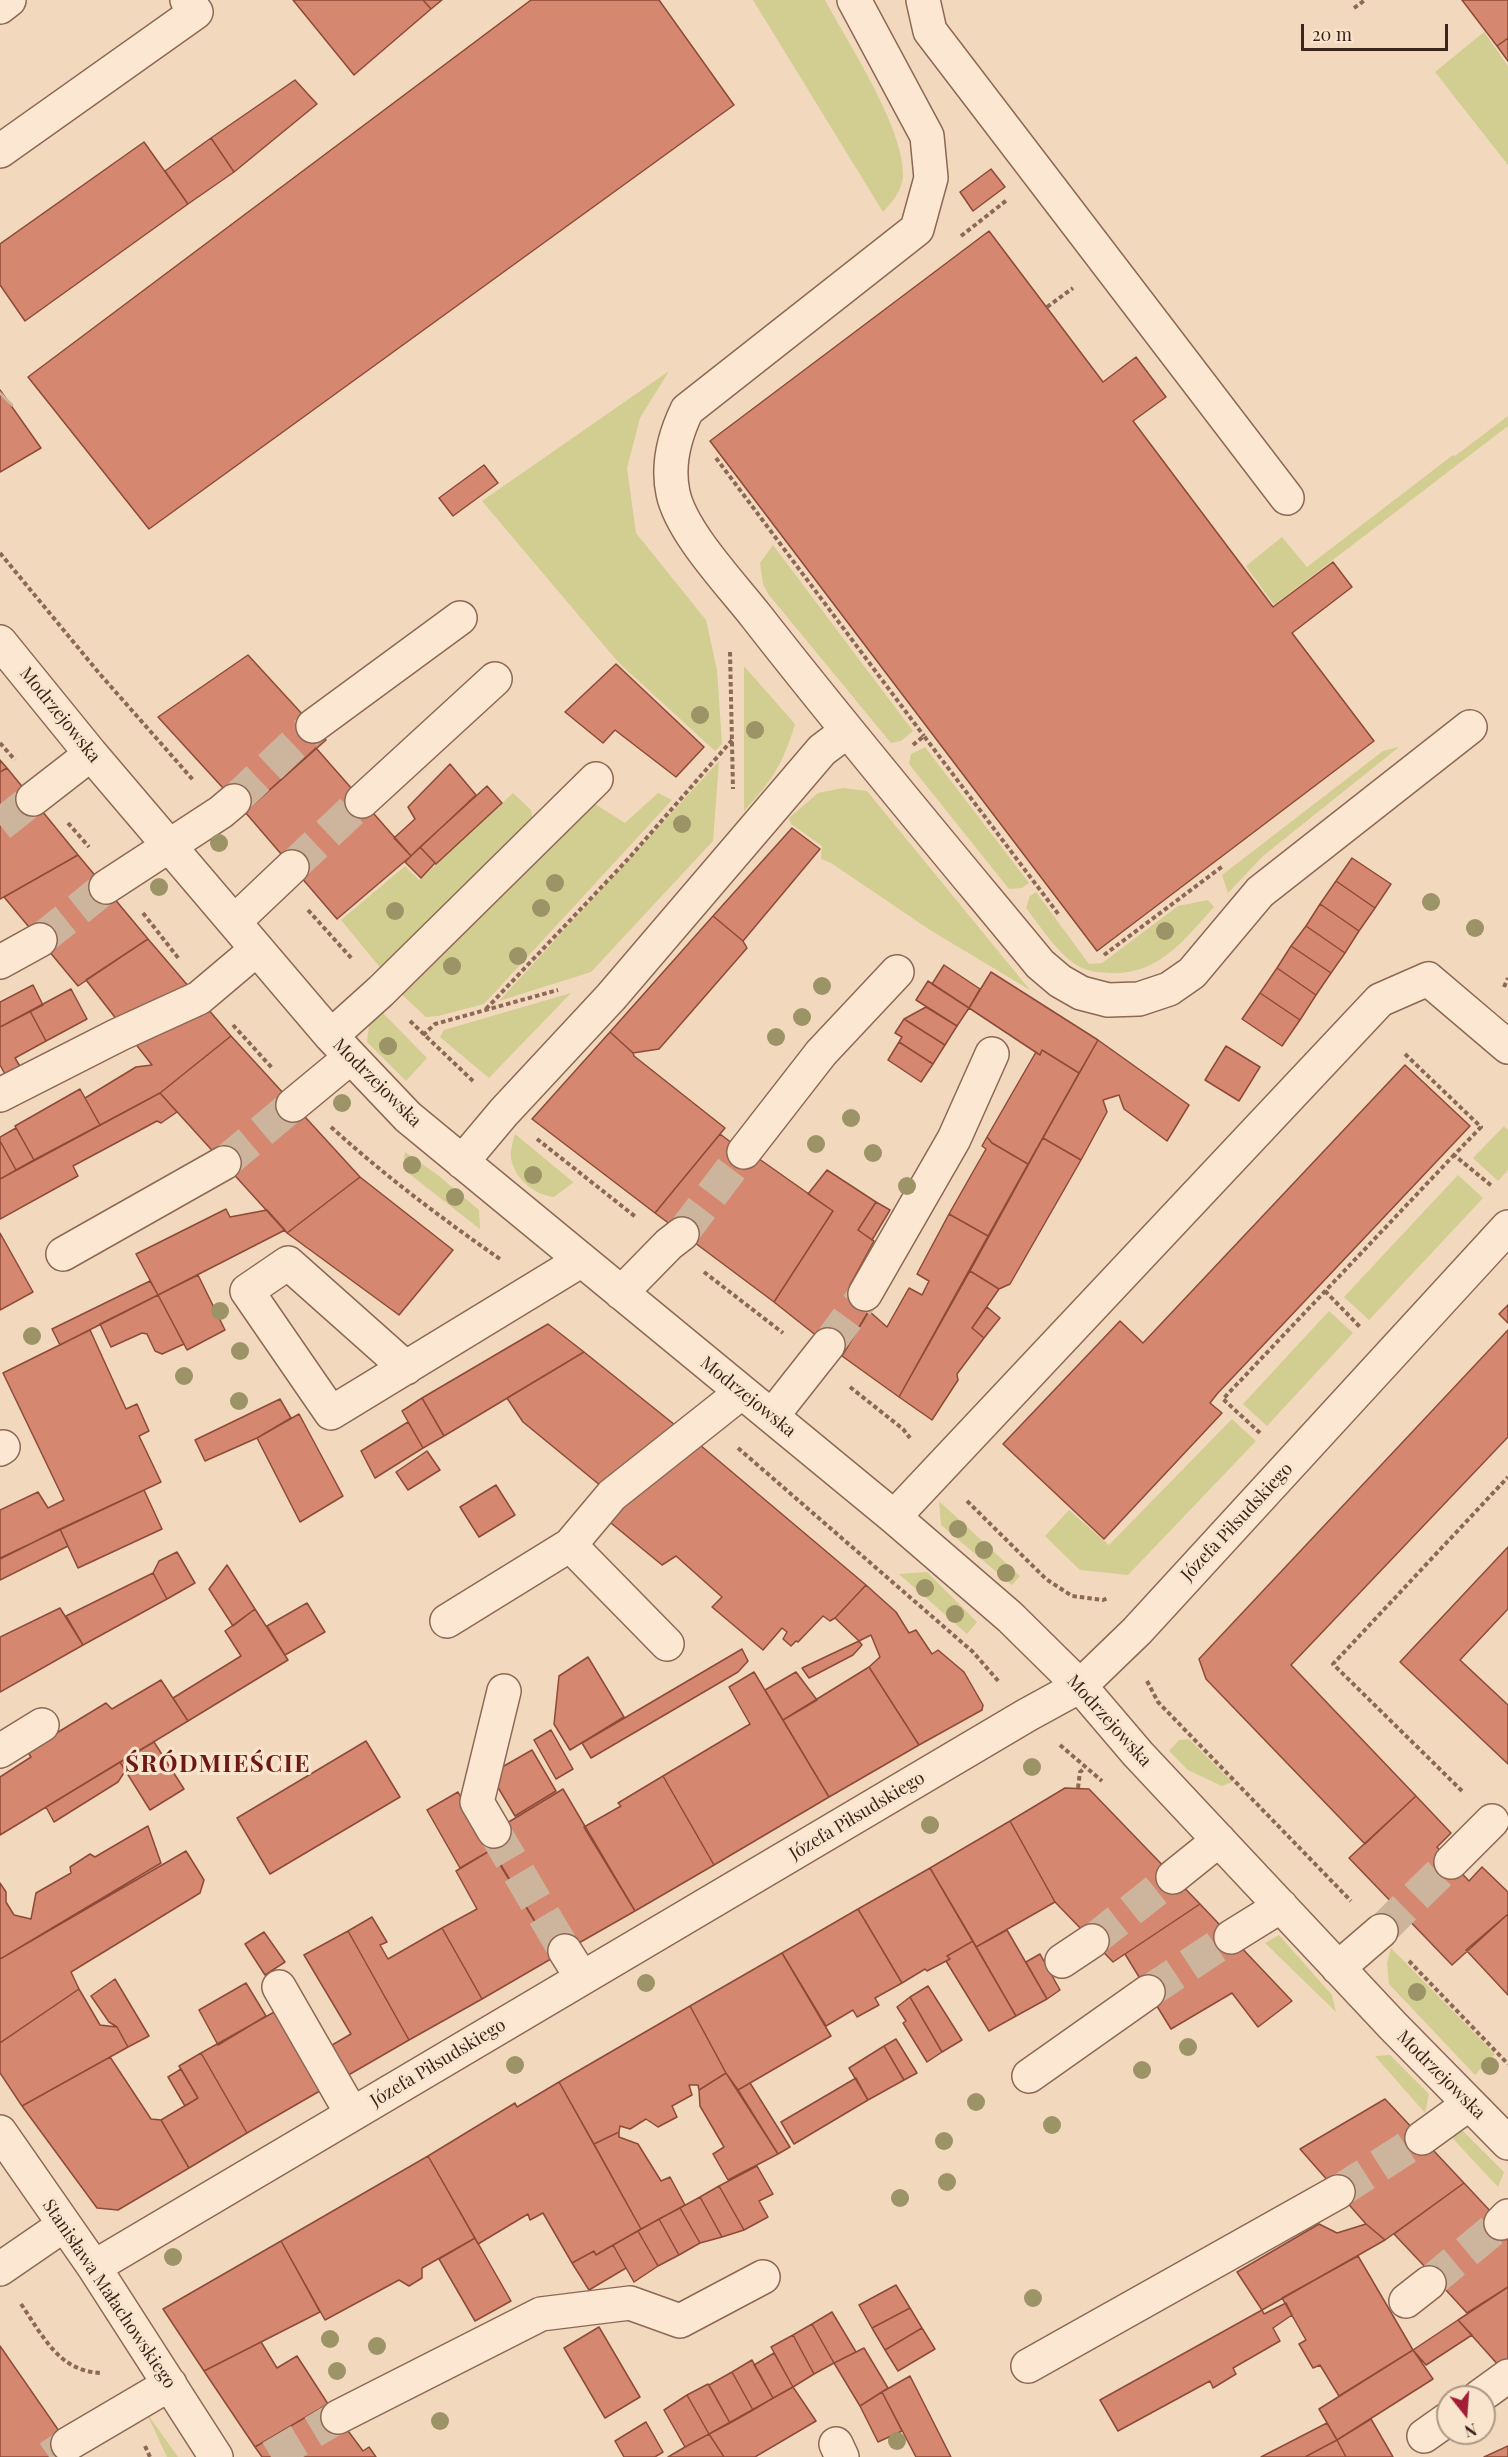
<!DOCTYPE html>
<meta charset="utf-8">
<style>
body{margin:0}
#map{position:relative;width:1508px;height:2457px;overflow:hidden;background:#f2d9be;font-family:"Playfair Display",serif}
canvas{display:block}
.north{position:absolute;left:1436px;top:2385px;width:60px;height:60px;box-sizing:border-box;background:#f9e5ce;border:2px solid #ad9886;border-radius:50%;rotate:163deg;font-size:16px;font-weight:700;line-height:24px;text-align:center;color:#3a241b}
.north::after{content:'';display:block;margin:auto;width:21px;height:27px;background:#a21e37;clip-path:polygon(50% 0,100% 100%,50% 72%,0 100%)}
.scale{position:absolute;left:1301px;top:24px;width:147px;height:27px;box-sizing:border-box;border:3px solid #3a241b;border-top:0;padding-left:8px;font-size:18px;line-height:21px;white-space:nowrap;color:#3a241b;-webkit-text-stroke:4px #f9e5ce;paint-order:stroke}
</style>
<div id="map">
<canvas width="1508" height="2457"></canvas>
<div class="north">N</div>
<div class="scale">20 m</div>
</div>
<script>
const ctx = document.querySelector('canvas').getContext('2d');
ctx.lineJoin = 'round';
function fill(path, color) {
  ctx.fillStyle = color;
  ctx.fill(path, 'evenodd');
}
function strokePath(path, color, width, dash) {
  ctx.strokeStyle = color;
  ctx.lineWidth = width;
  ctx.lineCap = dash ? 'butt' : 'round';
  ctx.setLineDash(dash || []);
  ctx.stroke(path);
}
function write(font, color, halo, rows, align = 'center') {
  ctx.font = font + ' "Playfair Display",serif';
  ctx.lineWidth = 6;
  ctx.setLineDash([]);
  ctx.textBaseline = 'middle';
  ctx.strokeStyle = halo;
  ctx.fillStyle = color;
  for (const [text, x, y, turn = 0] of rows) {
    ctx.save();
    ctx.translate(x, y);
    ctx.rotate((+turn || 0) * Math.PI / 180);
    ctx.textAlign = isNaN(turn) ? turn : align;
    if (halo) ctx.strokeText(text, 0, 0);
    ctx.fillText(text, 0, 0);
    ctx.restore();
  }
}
const green = new Path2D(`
 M753,0H825C848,43 905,129 903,176C902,191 892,202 883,212Z
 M1484,32L1508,66V165L1435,72Z
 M669,371L640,418L627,468L636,533L706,620L717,670L722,744L715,751L618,662L482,501Z
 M1508,416V426L1274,605L1246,566L1282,537L1307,567L1453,455L1455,456Z
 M773,545L913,731L901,741L891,743L769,595L763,584L760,563Z
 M744,666L795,724C783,764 772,781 744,811Z
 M925,747L1029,883L1022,888L1009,889L909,764L911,754Z
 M1399,747L1263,856L1228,893L1222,875L1383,751Z
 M719,761L713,841L591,972L499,1001Z
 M843,788L867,791L1030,990L930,930L831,863L821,859L822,846L791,824L789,818L818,793Z
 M513,793L531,810L534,827L383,971L341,920L405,866L419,880Z
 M658,793L672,800L484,1004L438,1016L426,1017L399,992L595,804L625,823Z
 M1036,892L1089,964L1102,963L1178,906L1208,900L1214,907C1185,939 1158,976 1109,973C1098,972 1089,972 1078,966C1057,953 1041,927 1026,908L1030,896Z
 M571,993L489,1078L440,1037L444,1030Z
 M382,1012L427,1058L406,1081L367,1042L369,1025Z
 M1504,1126L1508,1130V1170L1498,1181L1473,1158Z
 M515,1134L573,1182H574L554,1197C534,1195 514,1178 511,1158C510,1151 513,1141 515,1134Z
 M405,1152L439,1176L479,1210L480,1229L403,1169Z
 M1458,1175L1483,1198L1369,1320L1344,1297Z
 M1329,1311L1353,1333L1267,1426L1243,1404Z
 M1232,1419L1256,1441L1128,1575L1080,1570L1045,1536L1069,1510L1109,1545Z
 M939,1501L1020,1576L1012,1585L941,1525Z
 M927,1572L977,1622L967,1634L899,1574Z
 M1189,1739L1232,1782L1222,1786L1188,1770L1169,1751L1179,1740Z
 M1279,1935L1332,1995L1336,2012L1265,1943Z
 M1391,1948L1495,2054L1475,2075L1389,1984L1387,1963Z
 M1390,2055L1429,2094L1425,2113L1375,2056Z
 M1455,2123L1504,2172L1498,2187L1442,2127Z
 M146,2412L178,2457H167Z`);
const building = new Path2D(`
 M293,0H423L431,9L354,75Z
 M423,0H442L431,9Z
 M531,0H659L734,105L149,529L28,377Z
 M1462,0H1508V38L1497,46Z
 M1508,38V61L1497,46Z
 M295,80L317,104L234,172L211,138Z
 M211,138L234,172L188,204L165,171Z
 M144,142L188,204L25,321L0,285V244Z
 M991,169L1005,187L973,211L960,192Z
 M989,231L1103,382L1136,357L1166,397L1133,421L1273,607L1333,562L1352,587L1292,633L1374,741L1097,951L710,441Z
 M0,390L41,448L0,472Z
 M484,465L498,483L453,516L439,498Z
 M248,655L326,740L245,812L158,717Z
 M616,664L704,747L676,777L615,730L603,743L565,712Z
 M316,748L411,856L337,919L245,812Z
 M0,760L7,768L0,772Z
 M450,764L476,795L411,856L394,838L415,819L408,807Z
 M7,768L78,855L0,899V772Z
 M487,786L502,803L436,864L420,847Z
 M792,828L820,849L743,941L713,916Z
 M420,847L435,863L421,878L405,862Z
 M78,855L148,939L78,986L4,897Z
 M1352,858L1391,884L1375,908L1336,881Z
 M1336,881L1375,908L1359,931L1320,904Z
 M1320,904L1359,931L1345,953L1306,926Z
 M713,916L743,941L747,948L659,1049L633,1053L610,1032Z
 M1306,926L1345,953L1331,973L1291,946Z
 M148,939L231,1036L160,1093L100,1125L85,1098L136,1067L152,1065L86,980Z
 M1291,946L1331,973L1316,995L1277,968Z
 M944,965L980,989L969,1008L932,984Z
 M1277,968L1316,995L1300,1020L1260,993Z
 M991,972L1098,1040L1079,1073L1042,1050L1040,1055L969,1008Z
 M928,981L969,1008L957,1026L916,1000Z
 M33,985L43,1005L0,1027V1002Z
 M71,989L87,1019L46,1041L30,1011Z
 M1260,993L1300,1020L1282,1046L1242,1019Z
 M926,1007L957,1026L945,1045L904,1019Z
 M30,1011L46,1041L15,1058L21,1068L6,1076L0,1065V1027Z
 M904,1019L945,1045L933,1064L899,1042L902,1037L895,1033Z
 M610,1032L633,1053L634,1056L725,1128L655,1213L532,1119Z
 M231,1036L360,1177L287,1233L160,1093Z
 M1098,1040L1189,1105L1167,1141L1124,1109L1119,1095L1103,1100L1107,1112L1081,1160L1043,1138Z
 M899,1042L933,1064L921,1082L888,1060Z
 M1226,1046L1260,1067L1239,1101L1205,1080Z
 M1042,1050L1079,1073L1028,1164L992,1143L987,1137L1036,1052L1040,1055Z
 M1405,1065L1470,1126L1217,1394L1210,1403L1222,1413L1104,1539L1003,1444L1120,1321L1143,1343Z
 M80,1089L100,1125L34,1160L15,1126Z
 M160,1093L177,1112L161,1123L157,1121L73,1166L78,1176L0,1219V1179Z
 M16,1128L34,1160L16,1170L0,1141V1137Z
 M720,1134L753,1159L755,1156L833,1211L774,1302L655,1213Z
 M987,1137L992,1143L1028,1164L988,1236L949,1214L986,1149L982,1146Z
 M1043,1138L1081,1160L1010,1284L999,1289L970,1271Z
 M0,1141L16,1170L0,1179Z
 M827,1170L876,1202L858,1230L874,1241L850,1285L875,1300L842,1356L774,1302L833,1211L808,1194Z
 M360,1177L453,1250L399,1315L287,1233Z
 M876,1202L890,1210L872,1240L858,1230Z
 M226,1209L230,1217L267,1210L285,1230L158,1295L136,1254Z
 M949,1214L988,1236L899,1397L842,1356L869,1311L887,1327L909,1288L922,1295L929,1281L917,1274Z
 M0,1233L33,1292L0,1310Z
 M970,1271L999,1289L972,1328L984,1338L957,1374L958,1380L932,1420L899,1397Z
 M198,1275L225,1330L187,1350L158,1295Z
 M150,1281L158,1295L60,1345L52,1329Z
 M158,1295L184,1344L162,1354L155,1351L147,1334L142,1333L111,1347L100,1324Z
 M1508,1305V1323L1499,1314Z
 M987,1307L1000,1318L984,1338L972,1328Z
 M548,1324L584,1352L444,1436L422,1398Z
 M90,1330L126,1409L137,1404L149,1431L139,1436L161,1482L0,1558V1510L38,1492L48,1508L64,1500L3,1373Z
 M1508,1330V1437L1291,1665L1416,1796L1365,1844L1206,1679L1199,1659Z
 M584,1352L700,1445L612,1495L523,1422L507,1398Z
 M422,1398L444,1436L423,1448L402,1411Z
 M280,1399L291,1418L257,1438L205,1461L195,1440Z
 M299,1414L343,1496L300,1522L257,1438Z
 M408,1422L423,1448L375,1478L361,1451Z
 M700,1445L866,1585L835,1618L830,1621L823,1616L798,1642L796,1641L791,1646L783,1639L787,1632L782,1628L763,1650L712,1607L722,1597L676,1556L662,1565L600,1514Z
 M427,1451L440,1470L408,1490L396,1472Z
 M496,1485L515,1515L479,1537L460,1507Z
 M144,1490L162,1529L78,1568L60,1529Z
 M60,1529L68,1546L0,1580V1559Z
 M1508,1547V1609L1460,1660L1508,1705V1764L1400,1662Z
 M177,1552L195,1583L167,1599L153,1573L159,1561Z
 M227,1565L255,1609L233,1626L209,1589Z
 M153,1573L167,1599L83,1645L66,1616Z
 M866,1585L896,1612L909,1633L916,1630L932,1654L938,1650L964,1672L983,1705L982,1710L919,1745L869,1667L880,1657L871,1635L859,1641L835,1618Z
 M307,1603L325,1632L285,1655L267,1626Z
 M60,1608L83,1645L0,1692V1637Z
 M255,1609L288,1660L188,1721L173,1698L241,1656L225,1631Z
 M859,1641L862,1645L853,1655L809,1678L802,1668Z
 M742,1649L748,1661L738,1672L591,1758L582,1743Z
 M588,1657L624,1717L570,1750L554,1724L559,1676Z
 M869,1667L919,1745L829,1797L783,1720Z
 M754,1672L829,1797L714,1865L663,1776L750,1724L729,1687Z
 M796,1672L817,1700L783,1720L765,1690Z
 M161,1680L188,1721L0,1835V1777L31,1757L27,1751L106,1703L112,1709Z
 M551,1730L573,1769L556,1779L534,1740Z
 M366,1741L400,1797L270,1874L237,1818Z
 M154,1742L184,1789L150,1810L120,1762Z
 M532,1750L556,1791L515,1816L490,1774Z
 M120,1762L125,1771L118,1782L54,1822L46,1807Z
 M663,1776L714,1865L635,1911L584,1827L621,1806L618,1803Z
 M1065,1788L1089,1789L1200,1904L1113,1962L1055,1902L1010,1821Z
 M563,1789L635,1911L556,1956L484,1837Z
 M458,1792L491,1850L460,1868L427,1810Z
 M1416,1796L1451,1833L1437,1847L1469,1881L1482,1867L1508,1892V1914L1452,1965L1349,1858Z
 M1010,1821L1055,1902L976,1947L930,1868Z
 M148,1826L161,1863L0,1959V1883L6,1892V1902L14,1915L31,1919L36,1893L71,1873L70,1867L90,1854L95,1857Z
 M491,1850L556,1956L482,1999L442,1928L477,1909L456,1871Z
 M186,1851L204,1880L200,1893L71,1972L79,1989L0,2043V1959Z
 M930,1868L973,1941L947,1956L950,1959L927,1971L925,1969L902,1983L858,1909Z
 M1200,1904L1292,2001L1258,2027L1232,1993L1171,2029L1125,1954Z
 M858,1909L902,1983L875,1998L879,2005L857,2017L853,2010L826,2026L782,1953Z
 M1508,1914V1995L1466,1950Z
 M372,1917L387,1942L380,1945L388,1959L442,1928L482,1999L409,2040L348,1931Z
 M1007,1930L1047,1999L1016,2016L976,1947Z
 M348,1931L409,2040L345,2077L327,2048L351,2034L304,1955Z
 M264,1932L285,1962L265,1975L245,1944Z
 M973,1941L1016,2016L989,2031L946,1961L950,1959L947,1956Z
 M782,1953L831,2036L738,2090L726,2073L690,2006Z
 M1040,1954L1060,1990L1047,1999L1026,1962Z
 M115,1979L149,2036L128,2047L117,2027L109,2022L91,1996Z
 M246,1983L266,2016L218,2045L199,2010Z
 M928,1986L962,2040L942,2052L910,1997Z
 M79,1989L100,2025L117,2027L128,2047L22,2106L0,2073V2043Z
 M910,1997L942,2052L927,2062L903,2023L906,2021L897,2007Z
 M690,2006L726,2073L699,2090L698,2085H689L692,2095L672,2106L677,2117L658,2127L646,2119L630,2129L620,2126L619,2132L594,2144L559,2082Z
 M276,2011L325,2088L247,2133L201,2053Z
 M896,2039L917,2073L904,2080L884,2046Z
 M884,2046L904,2080L868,2100L849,2068Z
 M201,2053L247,2133L189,2168L161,2120L198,2098L179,2066Z
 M110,2057L151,2119L161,2120L189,2168L118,2210L97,2208L22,2106Z
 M181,2069L198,2098L185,2106L168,2077Z
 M726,2073L778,2154L728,2180L713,2154L724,2147L700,2106L699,2090Z
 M856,2078L868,2100L794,2144L781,2122Z
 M559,2082L641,2229L596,2255L594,2251L572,2263L543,2213L530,2220L528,2214L478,2244L428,2156L515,2103L517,2107Z
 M750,2083L790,2147L778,2154L738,2090Z
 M1385,2099L1464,2183L1385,2240L1366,2224L1300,2149Z
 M619,2132V2137L638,2144L661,2181L670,2177L685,2205L641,2229L594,2144Z
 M428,2156L475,2238L422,2268V2278L409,2286L399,2280L325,2320L281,2241Z
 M757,2166L773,2194L759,2201L768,2217L744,2230L719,2186Z
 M1464,2183L1508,2230V2287L1467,2313L1445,2289L1440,2295L1427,2269L1394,2234Z
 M719,2186L744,2230L722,2237L700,2197Z
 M700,2197L722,2237L700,2243L680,2208Z
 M680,2208L700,2243L679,2255L659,2219Z
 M659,2219L679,2255L658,2266L638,2231Z
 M1319,2224L1337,2233L1366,2224L1385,2240L1262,2310L1237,2272Z
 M638,2231L658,2266L634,2282L613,2245Z
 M475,2238L511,2301L475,2321L439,2259Z
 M281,2241L320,2312L204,2371L163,2309Z
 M613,2245L626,2268L589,2290L572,2263L594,2251L596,2255Z
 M1358,2256L1413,2350L1339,2396L1320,2365L1313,2368L1299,2344L1306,2340L1282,2298Z
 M896,2285L910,2308L872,2328L859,2305Z
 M1508,2287V2376L1458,2320Z
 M1286,2303L1292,2315L1273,2328L1280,2341L1233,2368L1236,2374L1213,2388L1210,2381L1118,2431L1100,2400L1262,2310L1264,2314Z
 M910,2308L922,2328L885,2350L872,2328Z
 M832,2312L856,2352L834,2363L812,2324Z
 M1458,2320L1472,2335L1426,2365L1413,2350Z
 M812,2324L834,2363L814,2374L793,2335Z
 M599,2327L640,2397L605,2418L564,2348Z
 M922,2328L935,2349L898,2371L885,2350Z
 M793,2335L814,2374L793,2387L771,2347Z
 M261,2342L277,2368L297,2356L328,2404L255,2447L204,2371Z
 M0,2346L77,2457H0Z
 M864,2348L888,2388L860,2406L834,2363Z
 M1413,2350L1433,2379L1337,2440L1319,2409Z
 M774,2353L793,2387L773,2398L754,2365Z
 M752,2360L773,2398L753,2410L732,2372Z
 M732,2372L753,2410L730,2423L709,2385Z
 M910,2376L951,2457H916L882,2392Z
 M708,2384L730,2423L709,2434L687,2395Z
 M793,2387L816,2421L755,2457H724L709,2434Z
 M882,2392L902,2431L878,2442L860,2406Z
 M687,2395L709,2434L685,2447L664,2410Z
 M328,2404L363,2451L369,2447L376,2457H262L255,2447Z
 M1371,2419L1393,2457H1346L1337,2440Z
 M646,2422L663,2452L655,2457H624L615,2441Z
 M1327,2423L1337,2440L1305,2457H1261Z
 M709,2434L724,2457H668L685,2447Z
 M1337,2440L1346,2457H1305Z
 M1508,2446V2457H1484Z`);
const minorTunnel = new Path2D(`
 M0,395L2,393
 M234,801L313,726
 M0,825L33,799
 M292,867L362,801
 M40,940L106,887
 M224,1163L293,1105
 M682,1234L744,1152
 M828,1345L865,1294
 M494,1831L565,1951
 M1381,1931L1451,1862
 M1092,1941L1173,1877
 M1148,1992L1231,1937
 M1338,2192L1422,2138
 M1429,2283L1501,2223
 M49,2457L68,2444
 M271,2457L338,2417`);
const path = new Path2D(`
 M1354,8L1365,0
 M961,236L1007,200
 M1047,307L1073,288
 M716,458L924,736
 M0,553L99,673L194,781
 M730,652L733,789
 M0,743L15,760
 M913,745L924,736L1059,915
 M68,823L89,847
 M308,910L353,960
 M143,913L179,959
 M1104,955L1223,866
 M1504,987L1508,978
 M486,1009L629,858L733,739
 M410,1021L474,1082
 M233,1025L273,1069
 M423,1035L435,1024L558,990
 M1405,1054L1481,1127L1454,1155L1493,1187
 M331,1127C384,1175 441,1218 500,1259
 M537,1139L637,1218
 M704,1272L783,1333
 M1325,1291L1360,1327
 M850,1387L903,1429L910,1438
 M1260,1433L1223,1399L1454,1155
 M738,1448L973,1652L1000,1683
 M967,1501L1046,1579L1072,1596L1103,1600L1108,1598
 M1147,1681L1158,1702L1351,1901
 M1060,1745L1102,1781
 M1078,1788L1080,1772L1085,1768
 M1462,1791L1333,1664L1508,1477
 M1409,1961L1508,2064
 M21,2304C43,2336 59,2372 102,2373
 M145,2446L150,2457`);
const minor = new Path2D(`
 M854,0L927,136L931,178L917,229L687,410C675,435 667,465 673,493C681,532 731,584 756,616C848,734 944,848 1040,964L1060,981L1081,993L1108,1000L1139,999L1169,989L1192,973L1260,892L1470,727
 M923,0L930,31L1287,498
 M0,7L9,0
 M0,151L196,12L187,0
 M0,642L91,754L331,1036L408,1117L894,1517L1010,1617L1080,1686L1138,1754L1393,2026L1508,2143
 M313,726L460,618
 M33,799L91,754
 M362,801L495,679
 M106,887L221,812L234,801
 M234,922L292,867
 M0,962L40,940
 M331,1036L381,991L596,779
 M0,1095L118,1035L199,998L257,949
 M293,1105L351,1057
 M744,1152L821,1053L897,972
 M462,1162L504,1112L611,997L822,750L846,732
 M63,1254L224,1163
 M621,1293L669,1244L682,1234
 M865,1294L954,1139L992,1054
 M406,1368L288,1263L247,1291L331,1413L582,1260
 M772,1416L828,1345
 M0,1449L3,1447
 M894,1517L1380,1000L1428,979L1508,1047
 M447,1621L570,1545
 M667,1644L570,1545L612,1495L742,1392
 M0,1751L42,1725
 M494,1831L477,1802L504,1691
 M1451,1862L1492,1821
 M1173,1877L1219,1840
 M1231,1937L1281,1906
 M565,1951L582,1978
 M1062,1961L1092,1941
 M1338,1968L1381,1931
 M279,1987L352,2114
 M1029,2076L1148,1992
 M0,2132L94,2267L216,2457
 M1422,2138L1469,2104
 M1501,2223L1508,2216
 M94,2267L1027,1715L1080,1686L1137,1631L1508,1227
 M0,2269L64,2225
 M1406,2301L1429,2283
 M1028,2366L1338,2192
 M1479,2397L1508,2376
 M338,2417L541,2314L630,2303L680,2321L763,2277
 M1424,2436L1448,2419
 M68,2444L170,2384
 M836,2444L842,2457`);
const trees = [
 [700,715],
 [755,730],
 [682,824],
 [219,843],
 [555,883],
 [159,887],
 [1431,902],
 [541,908],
 [395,911],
 [1475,928],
 [1165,931],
 [518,956],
 [452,966],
 [822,986],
 [802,1017],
 [776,1037],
 [388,1046],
 [342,1103],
 [851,1118],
 [816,1144],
 [873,1153],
 [412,1165],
 [533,1175],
 [907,1186],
 [455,1197],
 [220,1311],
 [32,1336],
 [240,1351],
 [184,1376],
 [239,1401],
 [958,1529],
 [984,1550],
 [1006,1573],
 [925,1588],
 [955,1614],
 [1032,1767],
 [930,1825],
 [646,1983],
 [1417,1992],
 [1188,2047],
 [515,2065],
 [1490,2066],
 [1142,2070],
 [976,2102],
 [1052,2125],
 [944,2141],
 [947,2182],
 [900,2198],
 [173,2257],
 [1033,2298],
 [330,2339],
 [377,2346],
 [337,2371],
 [440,2421],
 [897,2441]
];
const streetNames = [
 ["Modrzejowska",60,715,51],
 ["Modrzejowska",377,1083,45],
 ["Modrzejowska",748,1397,39],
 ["Józefa Piłsudskiego",1237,1522,-47],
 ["Modrzejowska",1109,1721,48],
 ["Józefa Piłsudskiego",857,1816,-31],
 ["Józefa Piłsudskiego",438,2063,-31],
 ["Modrzejowska",1441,2075,45],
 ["Stanisława Małachowskiego",109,2294,56]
];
const districtNames = [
 ["ŚRÓDMIEŚCIE",218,1765]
];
fill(green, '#d2cd91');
fill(building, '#d5876f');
strokePath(building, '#8e4a38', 1.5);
strokePath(minorTunnel, '#cdb59d', 33, [33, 16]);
strokePath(minor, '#8d6854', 36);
strokePath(path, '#8d6854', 4, [4.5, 3]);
strokePath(minor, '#fce8d2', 33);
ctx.fillStyle = '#9c9367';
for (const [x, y] of trees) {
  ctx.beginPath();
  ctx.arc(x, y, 9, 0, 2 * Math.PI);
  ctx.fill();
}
write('18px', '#3a241b', '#f9e5ce', streetNames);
ctx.letterSpacing = '1.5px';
write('bold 24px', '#6c1816', '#f9e5ce', districtNames);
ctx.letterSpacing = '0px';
</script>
